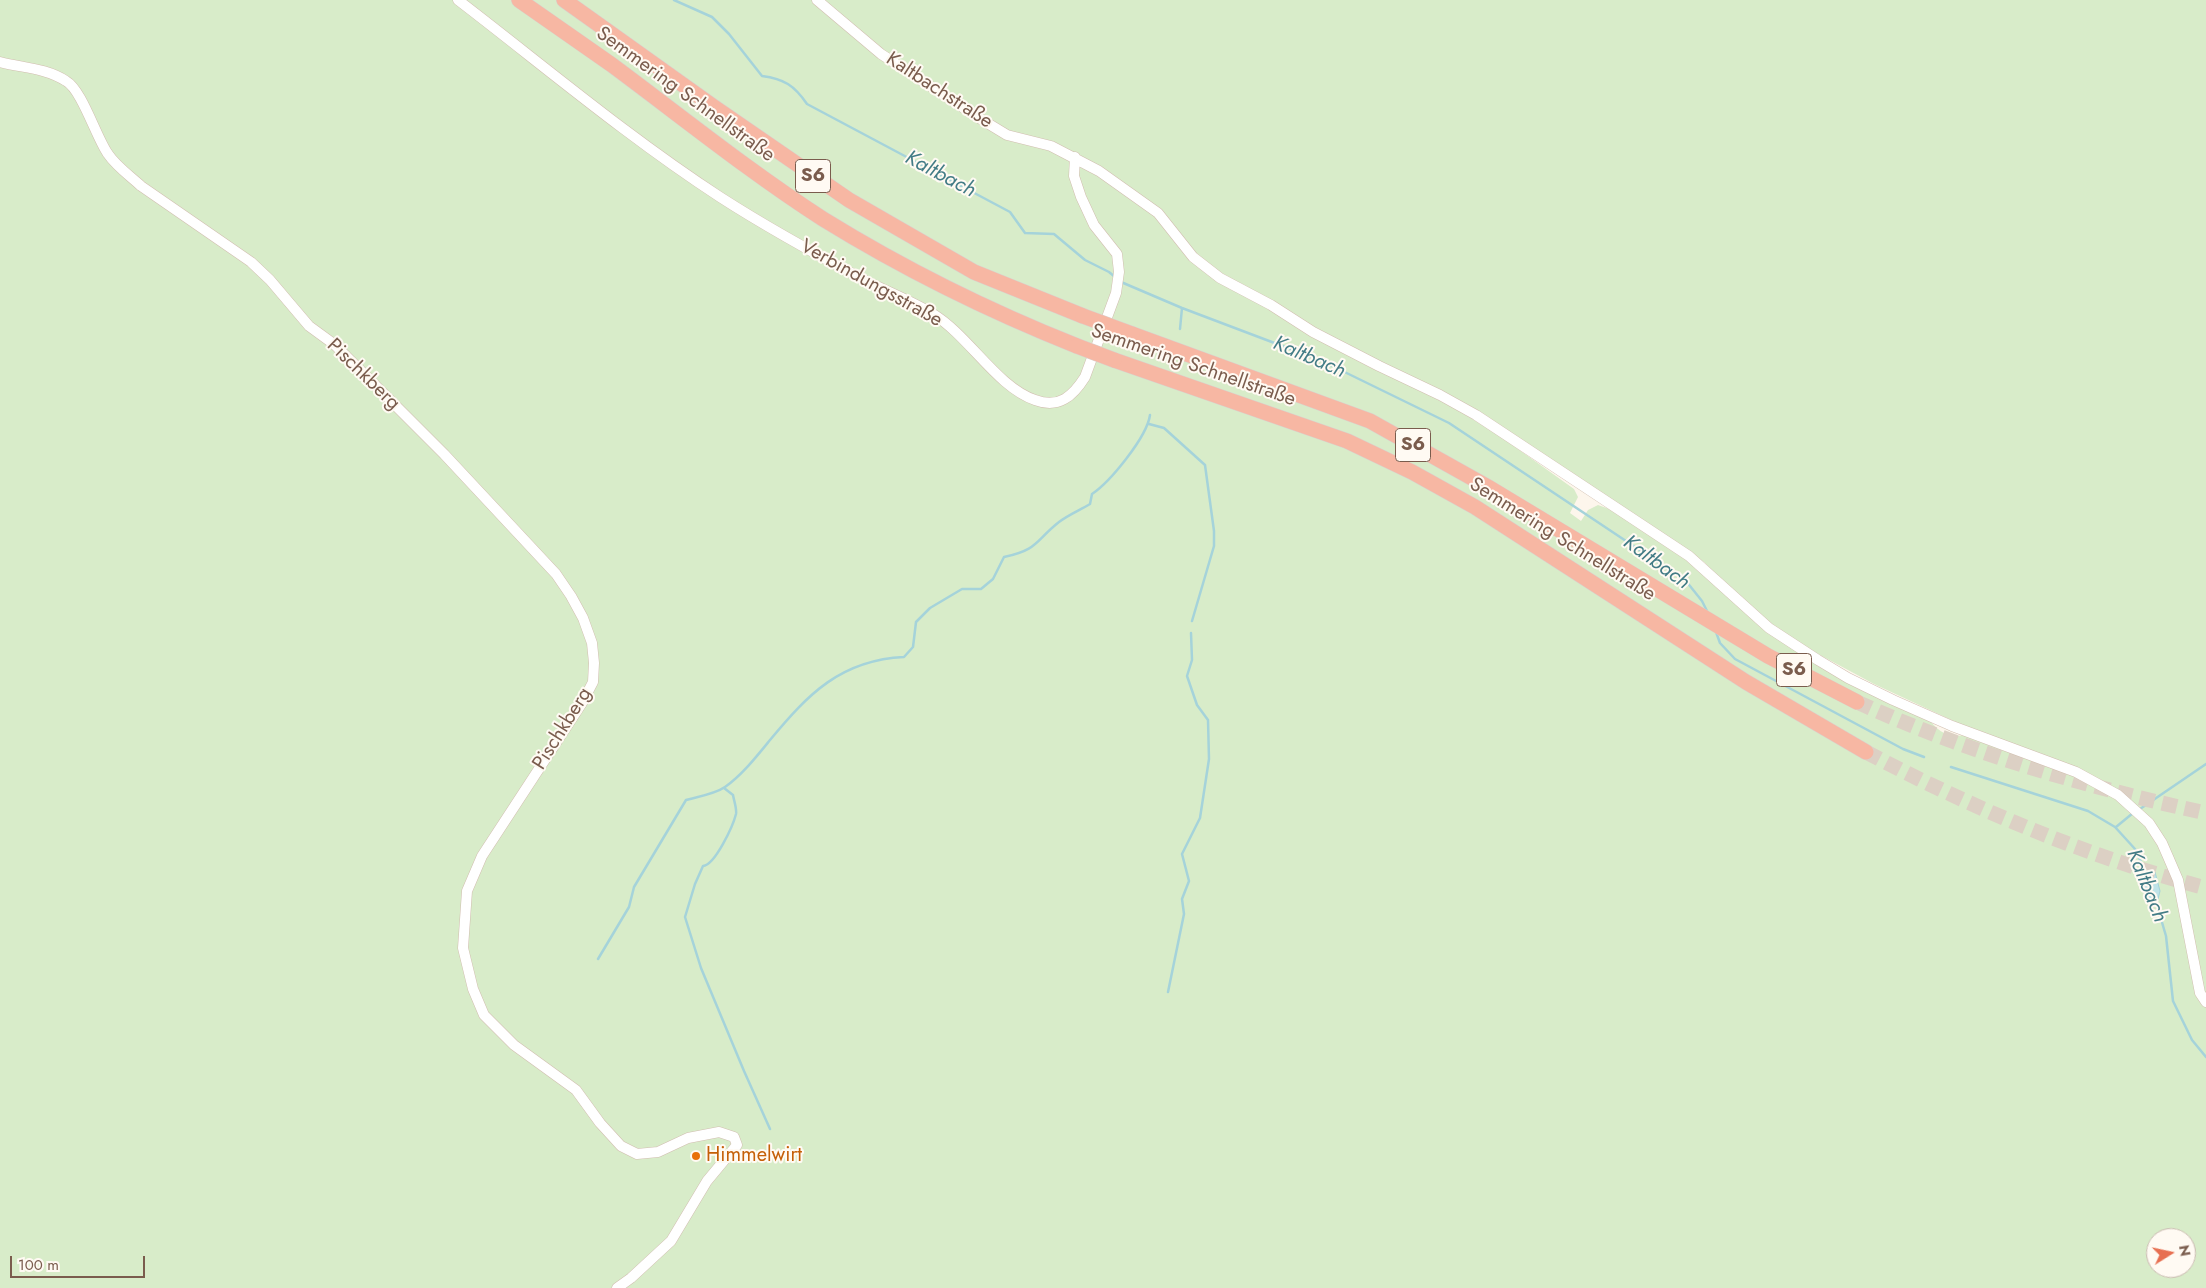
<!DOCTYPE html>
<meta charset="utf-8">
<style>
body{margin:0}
#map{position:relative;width:2206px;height:1288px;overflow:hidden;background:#fdf6ec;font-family:Jost,sans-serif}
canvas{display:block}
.north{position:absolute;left:2146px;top:1228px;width:50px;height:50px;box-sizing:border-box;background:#fffaf3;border:1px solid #cabbb1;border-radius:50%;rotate:80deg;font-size:14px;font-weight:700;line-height:20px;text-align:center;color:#7a5c4d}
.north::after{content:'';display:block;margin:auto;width:18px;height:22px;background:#e76f51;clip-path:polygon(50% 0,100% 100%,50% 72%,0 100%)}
.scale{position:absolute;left:10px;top:1256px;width:135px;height:22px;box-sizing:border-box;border:2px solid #7a5c4d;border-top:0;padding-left:6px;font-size:15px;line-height:18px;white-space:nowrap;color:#7a5c4d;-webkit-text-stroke:4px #fffaf3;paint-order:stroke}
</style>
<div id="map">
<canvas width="2206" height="1288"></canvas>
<div class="north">N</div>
<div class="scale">100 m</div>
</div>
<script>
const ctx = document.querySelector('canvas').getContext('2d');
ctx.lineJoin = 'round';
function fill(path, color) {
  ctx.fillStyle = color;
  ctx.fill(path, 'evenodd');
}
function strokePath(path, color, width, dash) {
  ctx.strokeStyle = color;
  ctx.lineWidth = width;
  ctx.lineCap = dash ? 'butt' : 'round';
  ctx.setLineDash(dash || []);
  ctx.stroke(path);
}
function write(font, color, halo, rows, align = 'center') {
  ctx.font = font + ' Jost,sans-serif';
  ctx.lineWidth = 4;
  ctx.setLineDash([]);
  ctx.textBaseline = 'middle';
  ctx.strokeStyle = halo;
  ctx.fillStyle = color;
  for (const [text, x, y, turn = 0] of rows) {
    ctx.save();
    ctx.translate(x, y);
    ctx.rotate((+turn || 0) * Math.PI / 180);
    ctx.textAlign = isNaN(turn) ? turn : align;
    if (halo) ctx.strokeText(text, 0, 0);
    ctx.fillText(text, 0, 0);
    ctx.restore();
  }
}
const green = new Path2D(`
 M0,0H2206V1288H0ZM1394,369L1638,519L1704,562L1734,592L1766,620L1807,648L1874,684L1973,730L2042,754L2089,775L1963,735C1947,739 1938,730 1928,719L1754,620L1697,567L1612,510L1598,505L1588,510L1581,521L1570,513L1578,497L1574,489L1504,439ZM2156,1238H2186V1268H2156Z`);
const water = new Path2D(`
 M2146,872H2155L2160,891L2157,903L2146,897L2138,879Z`);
const stream = new Path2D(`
 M674,0L712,17L729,34L762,76C784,79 794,85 807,104L1010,212L1025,233L1054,234L1085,260L1109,272L1115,277
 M1121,282L1182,308L1322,361L1449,423L1686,581L1702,601L1707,611
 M1180,329L1182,308
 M1149,424L1164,428L1205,465L1214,531V546L1192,621
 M1716,632L1720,643L1735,659L1903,749L1924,757
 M1951,767L2088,811L2115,827L2135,849L2147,875
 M724,788L733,795C734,801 737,809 736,814C733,826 715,865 703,866L695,884L685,917L701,968L744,1071L770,1129
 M2140,809L2206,764
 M2116,827L2133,813
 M2156,902L2166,936L2173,1001L2192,1040L2206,1057
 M598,959L629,907L634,887L686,800C697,797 715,794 725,787C742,775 757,756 770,740C808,694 841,660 904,657L913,647L916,622L930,608L962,589H981L993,579L1004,557C1038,550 1035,541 1059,522C1068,515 1080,510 1090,504L1092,494C1110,482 1147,437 1150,415
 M1168,992L1184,914L1182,899L1189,881L1182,854L1200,818L1209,759L1208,720L1197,705L1187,676L1192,660L1191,633`);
const highwayTunnel = new Path2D(`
 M1857,702C1969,753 2086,787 2206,813
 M1866,752C1974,809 2088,857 2206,888`);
const minor = new Path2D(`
 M458,0C544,66 628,137 720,197C768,228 819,256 870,283C891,293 913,302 933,314C969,336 997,387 1035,400C1059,409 1073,396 1085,377L1116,293L1119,272L1117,254L1094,225L1081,197L1074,176L1075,157
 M817,0L881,54L979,118L1007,135L1051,146L1099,171L1158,213L1193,257L1220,278L1271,305L1313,332L1379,366L1440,395L1476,415L1689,556L1769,628L1818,660L1848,678L1893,700L1952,726L2076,772L2118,795L2149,823L2162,843L2169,859L2178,880L2200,993L2206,1002
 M0,62C23,68 46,68 66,81C82,90 96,137 108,154C116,166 130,176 141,186L251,262L270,280L309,326L335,345L444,454L556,574L571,596L583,618L592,643L594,663L593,682L582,703L482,856L467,891L463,948L473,989L484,1015L514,1045L576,1090L600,1123L621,1146L637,1154L658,1152L688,1138L719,1132L734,1137L737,1145L707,1181L671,1241L631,1278L617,1288`);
const highway = new Path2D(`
 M519,0C550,22 581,43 612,65C682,117 750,172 823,219C904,269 989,311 1077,346
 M564,0L714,107L849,200L974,272L1083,316
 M1132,334L1370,421L1488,487L1768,656L1857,702
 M1114,360L1347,441L1412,472L1475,507L1746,682L1866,752`);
const highwayBridge = new Path2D(`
 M1083,316L1132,334
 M1077,346L1114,360`);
const markers = [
 [696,1156,5,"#e8710a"]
];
const shields = [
 [813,176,35],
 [1413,445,35],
 [1794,670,35]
];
const shieldNames = [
 ["S6",813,176],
 ["S6",1413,445],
 ["S6",1794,670]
];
const streetNames = [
 ["Kaltbachstraße",939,91,33],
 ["Semmering Schnellstraße",685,95,36],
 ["Verbindungsstraße",871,284,29],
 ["Semmering Schnellstraße",1193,366,19],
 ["Pischkberg",363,375,44],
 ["Semmering Schnellstraße",1562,540,32],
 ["Pischkberg",563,729,-58]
];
const foodNames = [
 ["Himmelwirt",706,1156]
];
const waterNames = [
 ["Kaltbach",940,175,28],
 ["Kaltbach",1309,358,23],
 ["Kaltbach",1656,563,36],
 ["Kaltbach",2146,886,68]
];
fill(green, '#d8ecc9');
fill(water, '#bfe3e8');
strokePath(water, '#a5d3da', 1);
strokePath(stream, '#a5d3da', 2.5);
strokePath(highwayTunnel, '#dcd0c4', 15, [15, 8]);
strokePath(minor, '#d1beb0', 11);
strokePath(highway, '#dad1cd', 16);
strokePath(minor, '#fff', 10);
strokePath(highway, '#f7b7a3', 15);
strokePath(highwayBridge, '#dad1cd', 16, []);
strokePath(highwayBridge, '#f7b7a3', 15);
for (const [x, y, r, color] of markers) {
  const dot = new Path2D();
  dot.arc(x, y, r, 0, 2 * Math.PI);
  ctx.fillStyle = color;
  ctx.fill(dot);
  strokePath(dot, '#fffaf3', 2);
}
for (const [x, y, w] of shields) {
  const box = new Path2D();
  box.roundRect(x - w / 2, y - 16.5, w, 33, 4);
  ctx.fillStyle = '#fffaf3';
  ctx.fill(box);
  strokePath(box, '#7a5c4d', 1);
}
write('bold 19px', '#7a5c4d', null, shieldNames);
write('20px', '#7a5c4d', '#fffaf3', streetNames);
write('20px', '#c56008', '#fffaf3', foodNames, 'left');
write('italic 21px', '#437c86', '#fffaf3', waterNames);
</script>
